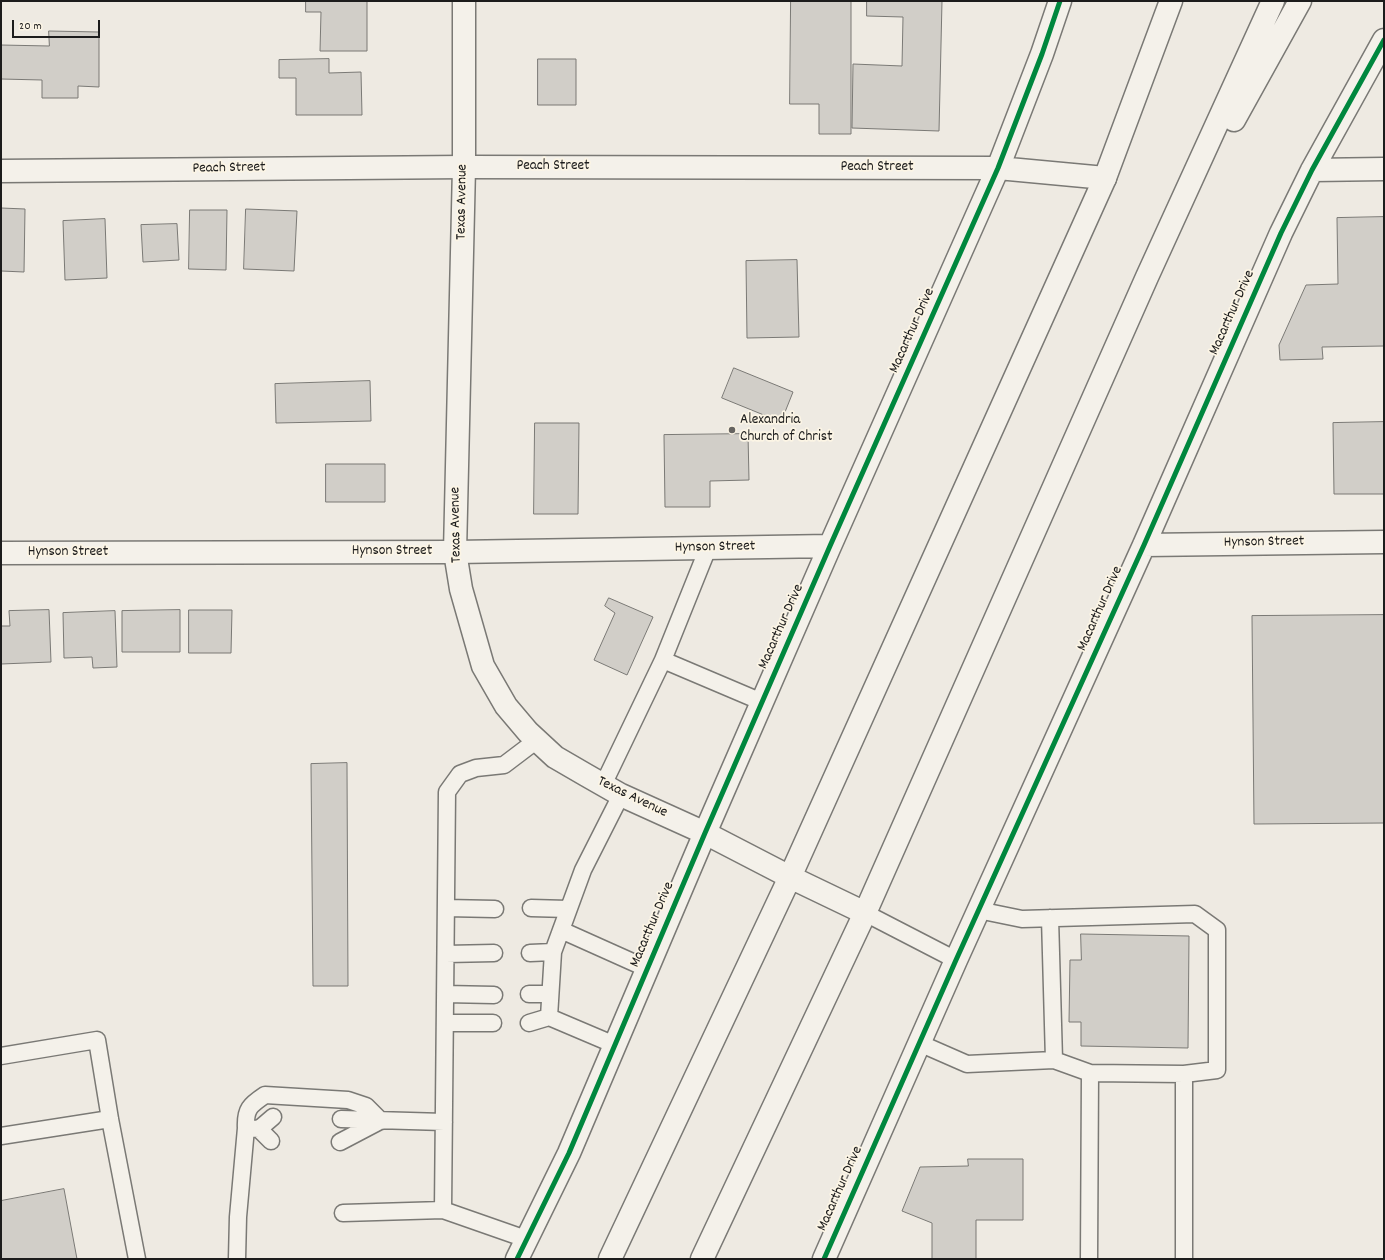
<!DOCTYPE html>
<style>
body{margin:0}
#map{position:relative;width:1385px;height:1260px;overflow:hidden;background:#eeeae2;font-family:Dekko,sans-serif}
canvas{display:block}
.frame{position:absolute;inset:0;border:2px solid #1c1c1c;pointer-events:none}
.scale{position:absolute;left:12px;top:20px;width:88px;height:18px;box-sizing:border-box;border:2px solid #1c1c1c;border-top:0;padding-left:5px;font-size:12px;line-height:14px;white-space:nowrap;color:#1c1c1c;-webkit-text-stroke:3px #fcf5e5;paint-order:stroke}
</style>
<div id="map">
<canvas width="1385" height="1260"></canvas>
<div class="frame"></div>
<div class="scale">20 m</div>
</div>
<script>
const ctx = document.querySelector('canvas').getContext('2d');
ctx.lineJoin = 'round';
function fill(path, color) {
  ctx.fillStyle = color;
  ctx.fill(path, 'evenodd');
}
function strokePath(path, color, width, dash) {
  ctx.strokeStyle = color;
  ctx.lineWidth = width;
  ctx.lineCap = dash ? 'butt' : 'round';
  ctx.setLineDash(dash || []);
  ctx.stroke(path);
}
function write(font, color, halo, rows, align = 'center') {
  ctx.font = font + ' Dekko,sans-serif';
  ctx.lineWidth = 3.5;
  ctx.setLineDash([]);
  ctx.textBaseline = 'middle';
  ctx.strokeStyle = halo;
  ctx.fillStyle = color;
  for (const [text, x, y, turn = 0] of rows) {
    ctx.save();
    ctx.translate(x, y);
    ctx.rotate((+turn || 0) * Math.PI / 180);
    ctx.textAlign = isNaN(turn) ? turn : align;
    if (halo) ctx.strokeText(text, 0, 0);
    ctx.fillText(text, 0, 0);
    ctx.restore();
  }
}
const building = new Path2D(`
 M306,1H367V51H320L321,12H306Z
 M791,1H851V134H819V104H790Z
 M867,1H942L939,131L852,128L853,64L902,66L903,17L867,16Z
 M49,31L99,32V87L78,86V98H42V80L1,79V45L49,46Z
 M329,59V73L361,72L362,115H296V78H279V60Z
 M538,59H576V105H538Z
 M1,208L25,209L24,272L1,271Z
 M246,209L297,211L294,271L244,269Z
 M190,210H227L226,270L189,269Z
 M1384,217V346L1322,347L1323,359L1280,360L1279,345L1306,285L1338,284L1337,218Z
 M105,219L107,278L65,280L63,221Z
 M177,224L179,260L143,262L141,225Z
 M797,260L799,337L747,338L746,261Z
 M734,368L793,392L781,422L722,398Z
 M370,381L371,421L276,423L275,384Z
 M1384,422V494H1334L1333,423Z
 M535,423H579L578,514H534Z
 M748,434L749,480L710,481V507H665L664,435Z
 M326,464H385V502H326Z
 M609,598L653,617L627,675L594,660L615,613L605,606Z
 M49,610L51,662L1,664V626H10L9,611Z
 M180,610V652H122V611Z
 M189,610H232L231,653H189Z
 M115,611L117,667L93,668L92,657L64,658L63,613Z
 M1384,615V823L1254,824L1252,616Z
 M347,763L348,986H313L311,764Z
 M1081,934L1189,936L1188,1048L1081,1046V1022H1069L1070,960H1081Z
 M968,1159H1023V1220H976V1259H932V1223L902,1211L920,1167L968,1166Z
 M64,1189L77,1259H1V1201Z`);
const lane = new Path2D(`
 M663,660L708,548
 M603,785L663,660L762,702
 M446,908L495,909
 M531,908L568,909
 M978,910L1022,919L1195,914L1217,930V1070L1184,1074
 M865,913L956,960
 M1050,918L1054,1060
 M561,930L648,969
 M530,953L553,952
 M446,954L494,953
 M445,994L494,995
 M529,994H550
 M445,1023H493
 M529,1023L549,1017
 M919,1043L967,1064L1054,1060L1090,1073
 M615,1045L549,1017L553,952L583,870L621,795
 M1,1056L97,1040L110,1119L137,1259
 M341,1119L444,1122
 M246,1128L259,1129L271,1141
 M259,1129L273,1117
 M1,1136L110,1119
 M340,1142L380,1121
 M343,1213L443,1210
 M526,1239L443,1210L447,792L460,774L476,768L504,765L537,740
 M237,1259L238,1217L246,1128C245,1109 250,1105 265,1095L348,1100L366,1106L381,1121
 M1089,1259L1090,1073L1184,1074V1259`);
const street = new Path2D(`
 M1312,170L1384,169
 M1,171L464,167L998,168L1105,178
 M1144,545L1384,542
 M1,553L455,552L830,546
 M517,1259L569,1153L705,833L830,546L998,168L1042,54L1060,1
 M824,1259L956,960L1144,545L1281,233L1312,170L1384,40`);
const secondary = new Path2D(`
 M464,1V167L455,552L461,589L483,666L506,706L528,732L555,757L586,775L621,795L705,833L790,877`);
const highway = new Path2D(`
 M1234,120L1300,1
 M790,877L865,913
 M610,1259L790,877L1105,178L1171,1
 M702,1259L865,913L1147,277L1273,1`);
const cycleway = new Path2D(`
 M517,1259L569,1153L705,833L830,546L998,168L1042,54L1060,1
 M824,1259L956,960L1144,545L1281,233L1312,170L1384,40`);
const markers = [
 [732,430,4,"#666461"]
];
const streetNames = [
 ["Peach Street",553,167],
 ["Peach Street",877,168],
 ["Peach Street",229,169,-1],
 ["Texas Avenue",463,202,-89],
 ["Macarthur Drive",1233,313,-66],
 ["Macarthur Drive",913,331,-66],
 ["Texas Avenue",457,525,-91],
 ["Hynson Street",1264,543,-1],
 ["Hynson Street",715,548,-1],
 ["Hynson Street",392,552],
 ["Hynson Street",68,553],
 ["Macarthur Drive",1101,609,-66],
 ["Macarthur Drive",782,627,-66],
 ["Texas Avenue",632,798,26],
 ["Macarthur Drive",653,925,-67],
 ["Macarthur Drive",841,1189,-66]
];
const poiNames = [
 ["Alexandria",740,421],
 ["Church of Christ",740,438]
];
fill(building, '#d1cec8');
strokePath(building, '#7a7975', 1);
strokePath(lane, '#7a7975', 19);
strokePath(street, '#7a7975', 25);
strokePath(secondary, '#7a7975', 25);
strokePath(highway, '#7a7975', 25);
strokePath(lane, '#f4f1ea', 16);
strokePath(street, '#f4f1ea', 22);
strokePath(secondary, '#f4f1ea', 22);
strokePath(highway, '#f4f1ea', 22);
strokePath(cycleway, '#00873e', 5);
for (const [x, y, r, color] of markers) {
  const dot = new Path2D();
  dot.arc(x, y, r, 0, 2 * Math.PI);
  ctx.fillStyle = color;
  ctx.fill(dot);
  strokePath(dot, '#fcf5e5', 1.5);
}
write('15px', '#1c1c1c', '#fcf5e5', streetNames);
write('15px', '#1c1c1c', '#fcf5e5', poiNames, 'left');
</script>
